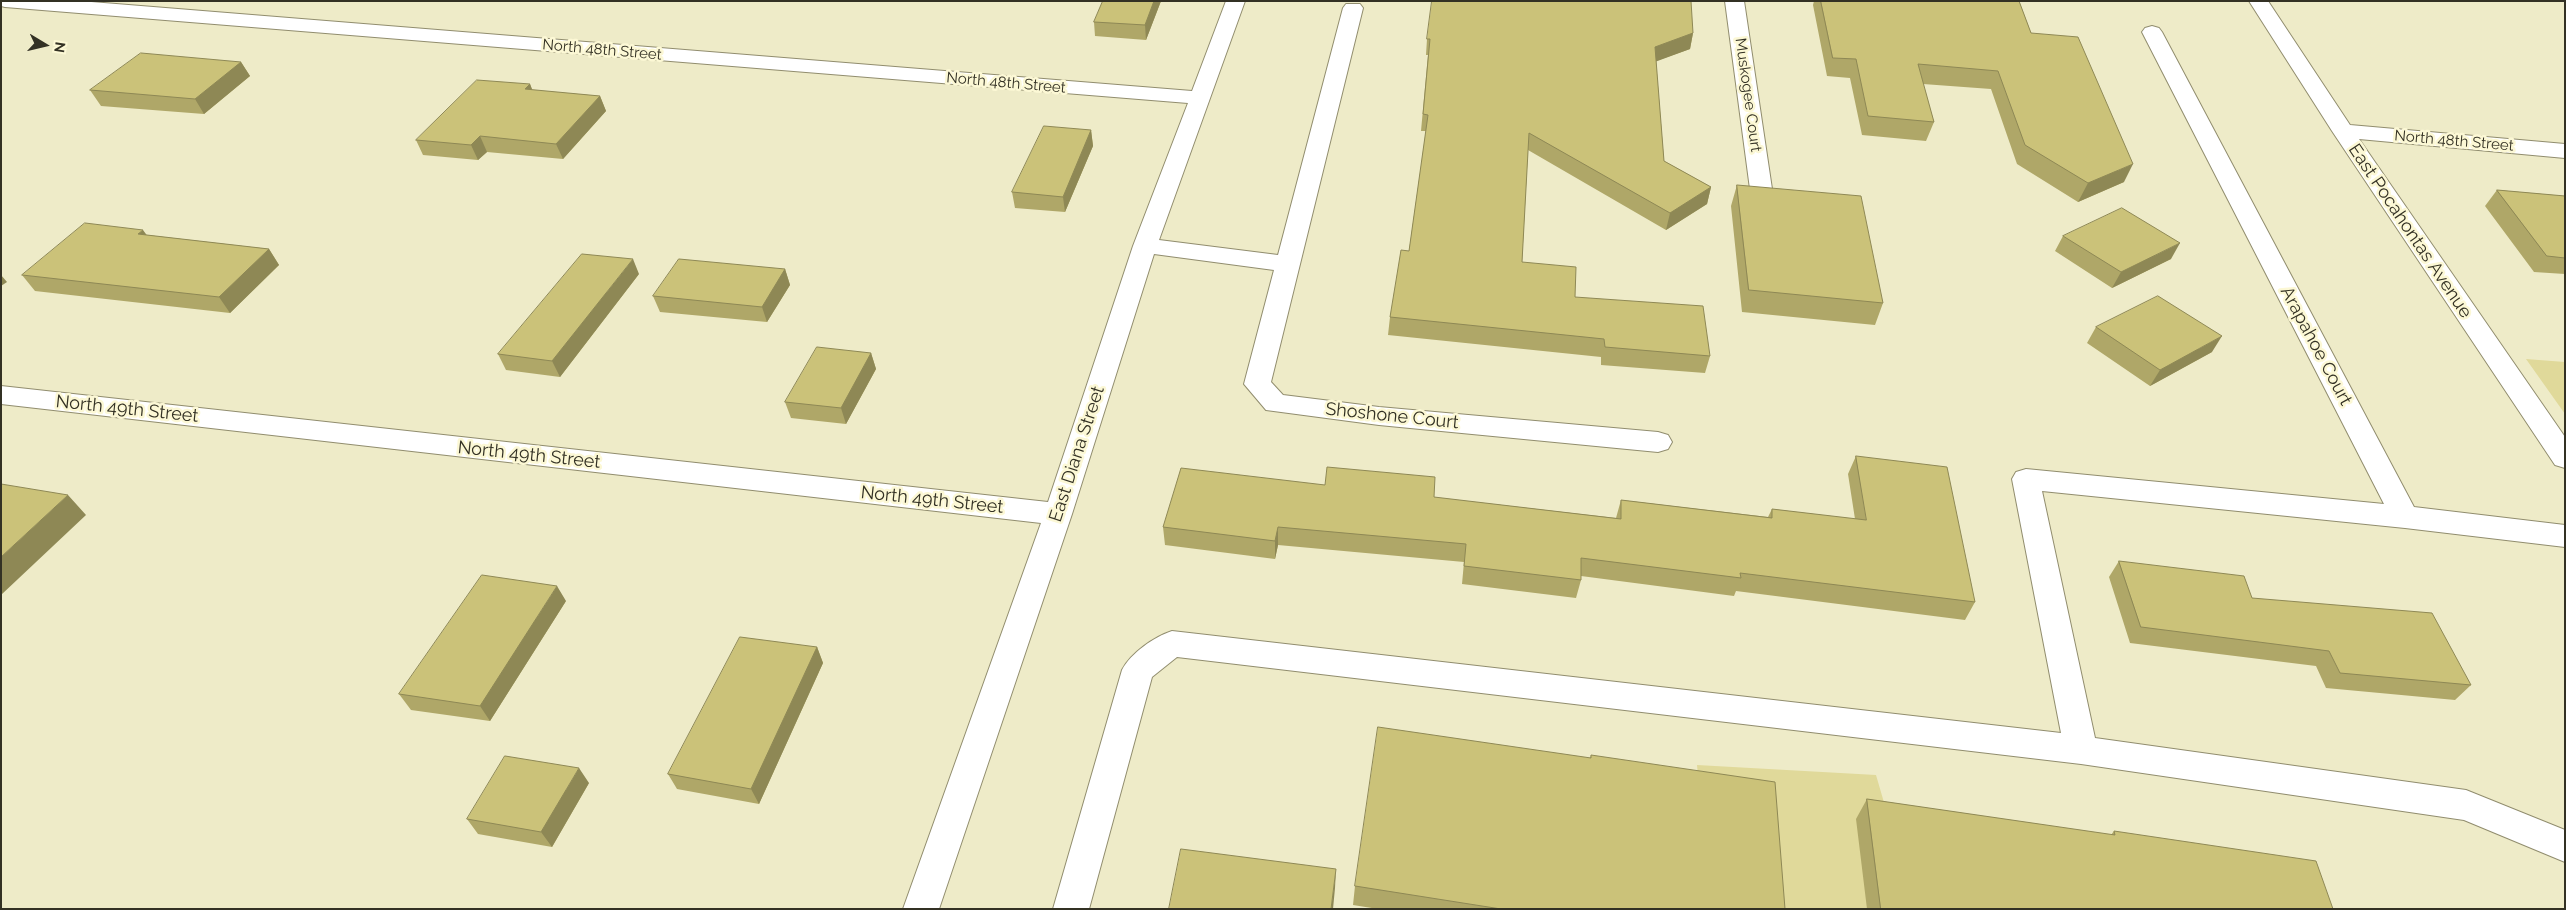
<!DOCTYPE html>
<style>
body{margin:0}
#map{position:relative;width:2566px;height:910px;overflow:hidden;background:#eeebc8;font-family:Raleway,sans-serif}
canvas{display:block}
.frame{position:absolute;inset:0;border:2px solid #333124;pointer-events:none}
.north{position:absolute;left:20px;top:20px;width:50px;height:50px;-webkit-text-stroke:4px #fcf8d5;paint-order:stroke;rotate:99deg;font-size:14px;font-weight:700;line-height:20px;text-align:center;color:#333124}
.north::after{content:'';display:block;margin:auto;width:18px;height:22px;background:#333124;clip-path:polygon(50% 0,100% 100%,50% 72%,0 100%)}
</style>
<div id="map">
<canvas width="2566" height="910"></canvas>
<div class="frame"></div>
<div class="north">N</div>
</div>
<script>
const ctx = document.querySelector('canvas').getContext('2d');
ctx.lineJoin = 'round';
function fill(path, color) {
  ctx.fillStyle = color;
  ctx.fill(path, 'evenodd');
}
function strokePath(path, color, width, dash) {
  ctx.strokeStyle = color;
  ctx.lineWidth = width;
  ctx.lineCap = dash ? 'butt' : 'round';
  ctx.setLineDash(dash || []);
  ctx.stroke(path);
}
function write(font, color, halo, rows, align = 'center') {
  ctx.font = font + ' Raleway,sans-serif';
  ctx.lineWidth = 5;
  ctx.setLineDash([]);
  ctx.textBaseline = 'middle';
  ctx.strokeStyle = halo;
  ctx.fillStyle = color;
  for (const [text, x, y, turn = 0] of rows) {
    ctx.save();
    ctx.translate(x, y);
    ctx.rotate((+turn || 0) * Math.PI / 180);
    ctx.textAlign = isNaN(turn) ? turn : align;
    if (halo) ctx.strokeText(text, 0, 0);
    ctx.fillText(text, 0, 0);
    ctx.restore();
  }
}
const green = new Path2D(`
 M2526,359L2565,362V414Z
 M1697,765L1876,775L1915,909H1711Z`);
const minor = new Path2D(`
 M1,1H79L1192,91L1226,1H1245L1159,240L1278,255L1343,8L1346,4H1360L1363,8L1271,382L1283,395L1379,407L1658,432L1668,435L1672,442L1668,449L1658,452L1379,425L1266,410L1244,384L1274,270L1154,254L1072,514L939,909H903L1041,523L1,404V386L1048,502L1133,246L1188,103L5,7L1,6Z
 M1725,1H1744L1772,189L1769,194L1761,196L1753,194L1750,189Z
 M2249,1H2268L2350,125L2565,144V158L2359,139L2565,437V468L2555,465L2332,131Z
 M2152,26L2159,28L2162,32L2414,507L2565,525V547L2405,528L2042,491L2095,738L2466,790L2565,830V862L2464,820L2081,764L1177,657L1152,677L1089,909H1053L1122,670C1131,653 1154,637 1172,631L2061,733L2012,479L2016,472L2026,469L2384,504L2142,32L2145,28Z`);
const wall = new Path2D(`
 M1103,1H1161L1146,40L1095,36L1094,22Z
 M1814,1H2019L2031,33L2124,182L2078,202L2017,164L1991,89L1923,84L1934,122L1926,141L1862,135L1850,78L1827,76L1813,5Z
 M1693,33L1690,49L1656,61L1664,161L1711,187L1707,204L1666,230L1528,150L1522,262L1575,297L1710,356L1705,373L1601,365V357L1388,335L1390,317L1409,251L1426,131H1421L1428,55H1426L1427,39Z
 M241,62L250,76L204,114L101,106L90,90Z
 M530,84L532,90L600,96L606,111L563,159L487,152L478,160L423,155L416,140Z
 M1091,130L1093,146L1065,212L1015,208L1012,192Z
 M1737,185L1883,303L1875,325L1742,312L1731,206Z
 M2497,190L2565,196V274L2534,272L2485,206Z
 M147,235L269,249L279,265L230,313L35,291L22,275Z
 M2063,236L2171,259L2112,288L2055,251Z
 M785,269L790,285L767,322L660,312L653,296Z
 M639,274L560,377L506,370L498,354Z
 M2096,327L2212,352L2150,386L2087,343Z
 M871,353L876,369L846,424L791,418L785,402Z
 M1856,456L1975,602L1965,620L1736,591L1734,596L1581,576V580L1576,598L1462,584L1464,562L1278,545L1275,559L1165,545L1163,527L1325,485L1616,518L1621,500L1768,517L1772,509L1855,519L1848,474Z
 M2119,561L2252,598L2471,685L2455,700L2326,688L2316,666L2130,643L2109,577Z
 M566,601L490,721L411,710L399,694Z
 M817,647L823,663L759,804L677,789L668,774Z
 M1591,755L1785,909H1378L1353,905L1355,886L1590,758Z
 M589,783L552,847L478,834L467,819Z
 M1867,799L2111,835L2114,831L2333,909H1867L1856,819Z`);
const shadedWall = new Path2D(`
 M1154,1H1161L1146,40L1145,25Z
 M1693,33L1690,49L1652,63L1655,47Z
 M241,62L250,76L204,114L195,99Z
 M530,84L536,99L525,89Z
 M600,96L606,111L563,159L556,144Z
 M1091,130L1093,146L1065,212L1063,197Z
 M480,136L487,152L478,160L471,145Z
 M2133,164L2124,182L2078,202L2088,183Z
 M1711,187L1707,204L1666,230L1670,213Z
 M143,230L154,245L138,234Z
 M2180,243L2171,259L2112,288L2121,272Z
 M269,249L279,265L230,313L219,297Z
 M633,259L639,274L560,377L552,361Z
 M785,269L790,285L767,322L762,307Z
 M1,275L7,282L1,286Z
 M2222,336L2212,352L2150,386L2160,370Z
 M871,353L876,369L846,424L841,408Z
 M68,495L86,515L1,595V557Z
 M1278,527V545L1275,559V541Z
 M557,586L566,601L490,721L480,706Z
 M817,647L823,663L759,804L751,789Z
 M579,768L589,783L552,847L541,832Z
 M1336,869L1335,888L1333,909H1331Z`);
const building = new Path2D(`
 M1103,1H1154L1145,25L1094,22Z
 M1432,1H1691L1693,33L1655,47L1664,161L1711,187L1670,213L1529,133L1522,262L1576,267L1575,297L1703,306L1710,356L1605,347L1604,339L1390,317L1401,250L1409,251L1428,115L1423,114L1430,39H1427Z
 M1821,1H2019L2031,33L2078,37L2133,164L2088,183L2025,145L1998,71L1918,64L1934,122L1868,116L1856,59L1833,58Z
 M141,53L241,62L195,99L90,90Z
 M477,80L530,84L525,89L600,96L556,144L480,136L471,145L416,140Z
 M1044,126L1091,130L1063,197L1012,192Z
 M1737,185L1861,196L1883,303L1749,290Z
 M2497,190L2565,196V258L2547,256Z
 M2122,208L2180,243L2121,272L2063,236Z
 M85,223L143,230L138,234L269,249L219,297L22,275Z
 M582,254L633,259L552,361L498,354Z
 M679,259L785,269L762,307L653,296Z
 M2158,296L2222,336L2160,370L2096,327Z
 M817,347L871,353L841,408L785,402Z
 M1856,456L1947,467L1975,602L1740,573L1741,578L1581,558V580L1464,566L1466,544L1278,527L1275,541L1163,527L1181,468L1325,485L1327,467L1435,477L1434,497L1621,519V500L1772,518V509L1866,520Z
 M1,484L68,495L1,557Z
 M2119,561L2244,576L2252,598L2432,613L2471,685L2340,673L2329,651L2141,627Z
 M482,575L557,586L480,706L399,694Z
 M740,637L817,647L751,789L668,774Z
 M1378,727L1591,758V755L1775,782L1785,909H1501L1355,886Z
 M505,756L579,768L541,832L467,819Z
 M1867,799L2115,835L2114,831L2316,861L2333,909H1881Z
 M1181,849L1336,869L1331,909H1169Z`);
const farStreetnames = [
 ["North 48th Street",602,50,5],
 ["North 48th Street",1006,83,5],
 ["Muskogee Court",1748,95,82],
 ["North 48th Street",2454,141,5]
];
const streetNames = [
 ["East Pocahontas Avenue",2410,231,56],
 ["Arapahoe Court",2316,346,62],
 ["North 49th Street",127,409,6],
 ["Shoshone Court",1392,416,6],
 ["East Diana Street",1077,454,-72],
 ["North 49th Street",529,455,6],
 ["North 49th Street",932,500,6]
];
fill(green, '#e0d99a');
strokePath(minor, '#918d6e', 2);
fill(minor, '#fff');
fill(wall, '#afa768');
fill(shadedWall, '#8e8855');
fill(building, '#cbc279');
strokePath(building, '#8e8855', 1);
write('15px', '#333124', '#fcf8d5', farStreetnames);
write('18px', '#333124', '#fcf8d5', streetNames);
</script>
